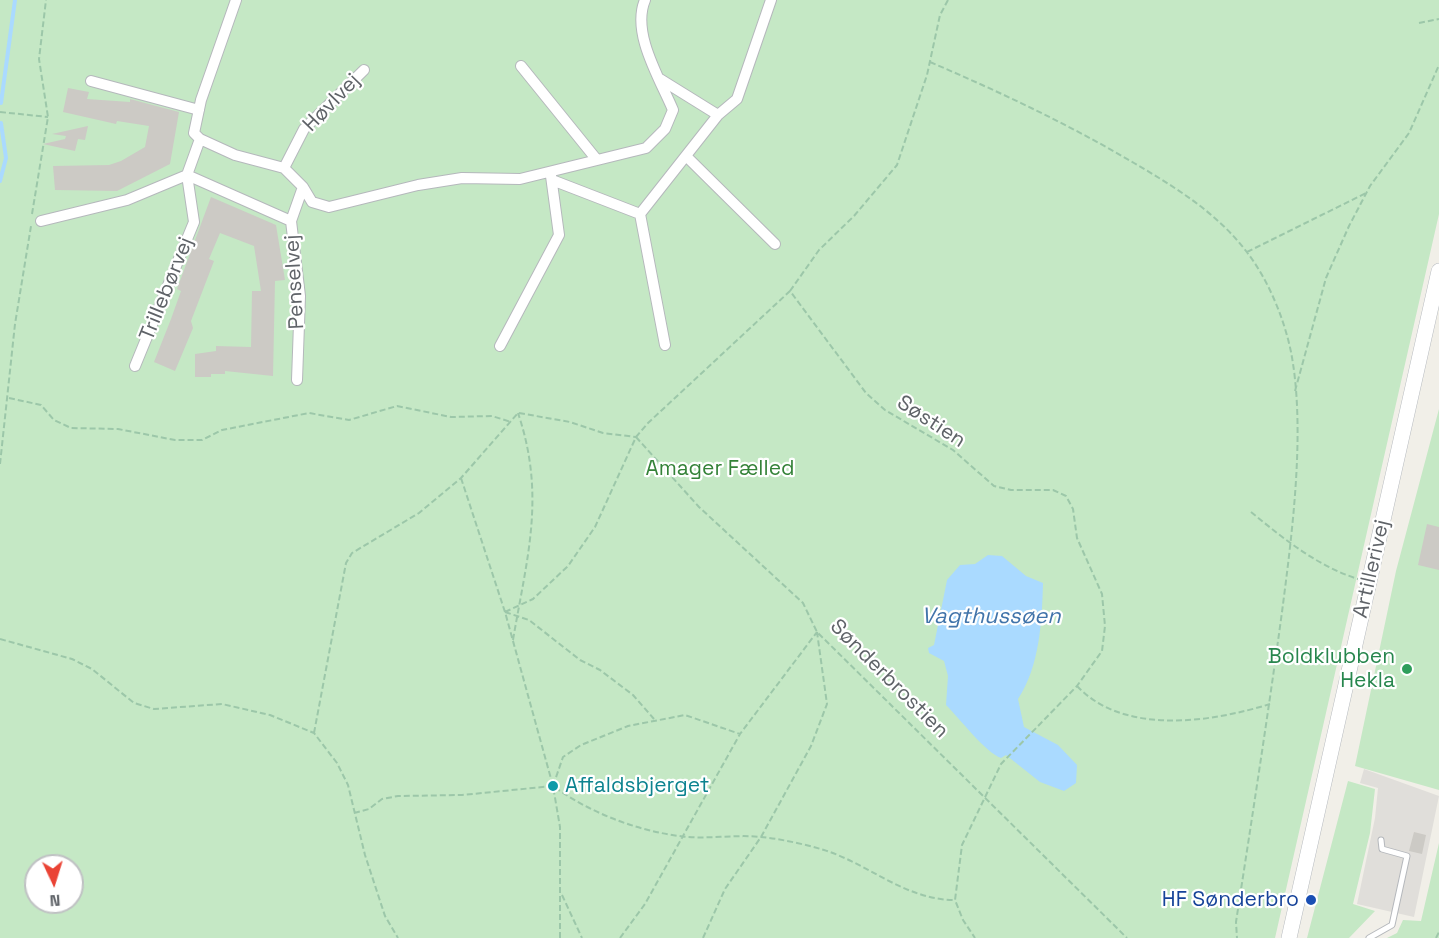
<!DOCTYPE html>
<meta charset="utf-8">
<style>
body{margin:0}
#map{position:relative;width:1439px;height:938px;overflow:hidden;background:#f1efe8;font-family:"Space Grotesk",sans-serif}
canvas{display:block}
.north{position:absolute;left:24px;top:854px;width:60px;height:60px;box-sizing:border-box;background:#fff;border:2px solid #bfc1c3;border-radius:50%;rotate:176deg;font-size:16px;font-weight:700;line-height:24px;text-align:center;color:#5f6368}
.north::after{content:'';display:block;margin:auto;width:21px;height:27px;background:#ea4335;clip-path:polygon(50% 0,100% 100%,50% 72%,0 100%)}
</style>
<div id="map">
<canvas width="1439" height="938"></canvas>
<div class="north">N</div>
</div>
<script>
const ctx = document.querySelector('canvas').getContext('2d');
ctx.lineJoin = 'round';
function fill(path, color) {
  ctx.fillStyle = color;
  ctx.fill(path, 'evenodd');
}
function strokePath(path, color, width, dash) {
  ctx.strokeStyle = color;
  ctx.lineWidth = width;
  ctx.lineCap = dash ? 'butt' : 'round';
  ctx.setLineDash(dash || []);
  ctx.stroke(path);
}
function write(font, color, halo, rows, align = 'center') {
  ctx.font = font + ' "Space Grotesk",sans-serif';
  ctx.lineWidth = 4.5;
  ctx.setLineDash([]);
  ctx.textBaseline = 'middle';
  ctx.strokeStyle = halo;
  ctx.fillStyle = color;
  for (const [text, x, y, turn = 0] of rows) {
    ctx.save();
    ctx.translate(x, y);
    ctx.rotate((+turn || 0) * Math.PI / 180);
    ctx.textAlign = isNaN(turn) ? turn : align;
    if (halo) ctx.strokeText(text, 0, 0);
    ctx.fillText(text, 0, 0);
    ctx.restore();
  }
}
const industrial = new Path2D(`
 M1364,769L1439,796L1414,917L1357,904L1375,818L1378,788L1360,783Z`);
const green = new Path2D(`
 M0,0H1439V214L1275,938H0ZM36,866H72V902H36Z
 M1439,409V790L1355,766L1396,571Z
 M1348,781L1375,789L1370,833L1353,904L1375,911L1349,938H1307Z
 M1439,843V938H1387L1397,933L1403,920L1421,921Z`);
const water = new Path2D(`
 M988,555L1002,556L1026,576L1043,583C1042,620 1040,666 1018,699L1024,727L1058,745L1077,765L1076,783L1064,791L1040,782L1006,755L1001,758C986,753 960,719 946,705L948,676L944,661L929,653L928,648L934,645L947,580L960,565L975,564Z`);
const stream = new Path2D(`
 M1,103L15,0
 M0,181L6,158L1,123`);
const building = new Path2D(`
 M68,88L89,92L87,99L130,102V99L179,112L170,164L117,191L55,190L53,166L109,165L121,161L145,147L149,126L117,121L116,124L63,112Z
 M88,126L85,140L78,139L75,151L43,144L65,139L66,136L52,134Z
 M211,197L276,225L285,280L275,281L273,376L225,371V374H211V377H195V354L216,351V346L251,347L252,291H261L254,246L220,233L209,259L214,261L191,321L193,328L175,371L154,362L171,319L181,291L177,289Z
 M1427,524L1439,527V570L1418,565Z
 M1414,832L1426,835L1422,854L1409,851Z`);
const path = new Path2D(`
 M1419,23L1439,19
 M930,62C1000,92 1068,124 1134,163C1175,187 1217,213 1246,251C1268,279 1284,318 1291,352C1306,430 1292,534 1282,612C1268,715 1252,818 1236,922L1237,938
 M0,112L48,117
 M32,214L48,117L39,59L46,0
 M1247,252L1366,193
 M790,291L819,250L854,216L897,165L927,75L940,15L948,0
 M1295,391L1326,278L1349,226L1370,186L1409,133L1439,65
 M9,398L41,405L54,420L71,428L118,429L175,440H202L222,430L309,413L349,420L397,406L451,417L492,416L511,422
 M519,413L570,422L603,433L636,437
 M636,437L699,507L803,603L817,632L1127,938
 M0,464L15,324L31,226
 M461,478L505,612L553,786C589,812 634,830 679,836C706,840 734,834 761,837C781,839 804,844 824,850C869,864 905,900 955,900
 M1251,512C1284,539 1317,566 1358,579
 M505,612L533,599L568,566L595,527L636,437L648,423L790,291L866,393L885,410L953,450L994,486L1011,490H1053L1066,496L1073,509L1077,538L1102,594L1105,626L1102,651L1077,686L1001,764L962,845L955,900L963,920L975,938
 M505,612L529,620L580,660L600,670L633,695L654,719
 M0,639L72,659L92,669L134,703L154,709L222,704L270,715L314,733L337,763L348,785L365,855L385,916L398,938
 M513,640C527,557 546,496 518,413
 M1077,686C1124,736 1212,722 1270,704
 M314,733L346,563L352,553L419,513L461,478L518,413
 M354,813L369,809L382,799L398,796L462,795L553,786
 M562,895L582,938
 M560,938V827L553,786L563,757L581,745L628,726L685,715L740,734
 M620,938L645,904L740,734L817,632
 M703,938L725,889L761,837L811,746L827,704L817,632
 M1436,938L1439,932`);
const lane = new Path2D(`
 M1369,938L1392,925L1407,856L1382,849L1381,840`);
const street = new Path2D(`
 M236,0L201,100L194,133L200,139L235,155L284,168L303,187L312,202L329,207L418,185L462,178L520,179L646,148L665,129L673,110C660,79 631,33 645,0
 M521,66L597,160
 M91,81L199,110
 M718,115L737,99L771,0
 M686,156L775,244
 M284,168L304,129L364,70
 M187,175L291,221
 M552,180L640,214L665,345
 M640,214L718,115L660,79
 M41,221L127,200L187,175L200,139
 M500,346L559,235L551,176
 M135,366L194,222L187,175
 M297,380L300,296L291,221L303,187`);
const secondary = new Path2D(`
 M1289,938L1439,271`);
const markers = [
 [1407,669,6,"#2e9e5b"],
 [553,786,6,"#0f9aa8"],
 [1311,900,6,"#1a4fb4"]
];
const streetNames = [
 ["Høvlvej",332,103,-46],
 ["Penselvej",295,282,-93],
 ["Trillebørvej",167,289,-68],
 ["Søstien",931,422,33],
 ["Artillerivej",1372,569,-77],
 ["Sønderbrostien",889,679,45]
];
const parkNames = [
 ["Amager Fælled",720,469]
];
const leisureNames = [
 ["Boldklubben",1395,657],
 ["Hekla",1395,681]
];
const cultureNames = [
 ["Affaldsbjerget",565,786]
];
const transitNames = [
 ["HF Sønderbro",1299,900]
];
const waterNames = [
 ["Vagthussøen",991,617]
];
fill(industrial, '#e0deda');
fill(green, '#c5e8c5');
fill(water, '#aadaff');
strokePath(stream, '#aadaff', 4);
fill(building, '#cccac5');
strokePath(lane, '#b5b8bc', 7);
strokePath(street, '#b5b8bc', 12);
strokePath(secondary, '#b6babf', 16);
strokePath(path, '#9cc7a9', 2, [6, 3]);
strokePath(lane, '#fff', 5);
strokePath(street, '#fff', 10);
strokePath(secondary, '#fff', 15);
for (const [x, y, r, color] of markers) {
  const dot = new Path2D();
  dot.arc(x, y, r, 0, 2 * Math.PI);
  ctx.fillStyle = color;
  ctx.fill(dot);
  strokePath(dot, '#fff', 2);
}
write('21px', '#5f6368', '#fff', streetNames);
write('21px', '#348238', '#fff', parkNames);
write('21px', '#27864d', '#fff', leisureNames, 'right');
write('21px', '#0d838f', '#fff', cultureNames, 'left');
write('21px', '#164399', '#fff', transitNames, 'right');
write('italic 22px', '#4174aa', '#fff', waterNames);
</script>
